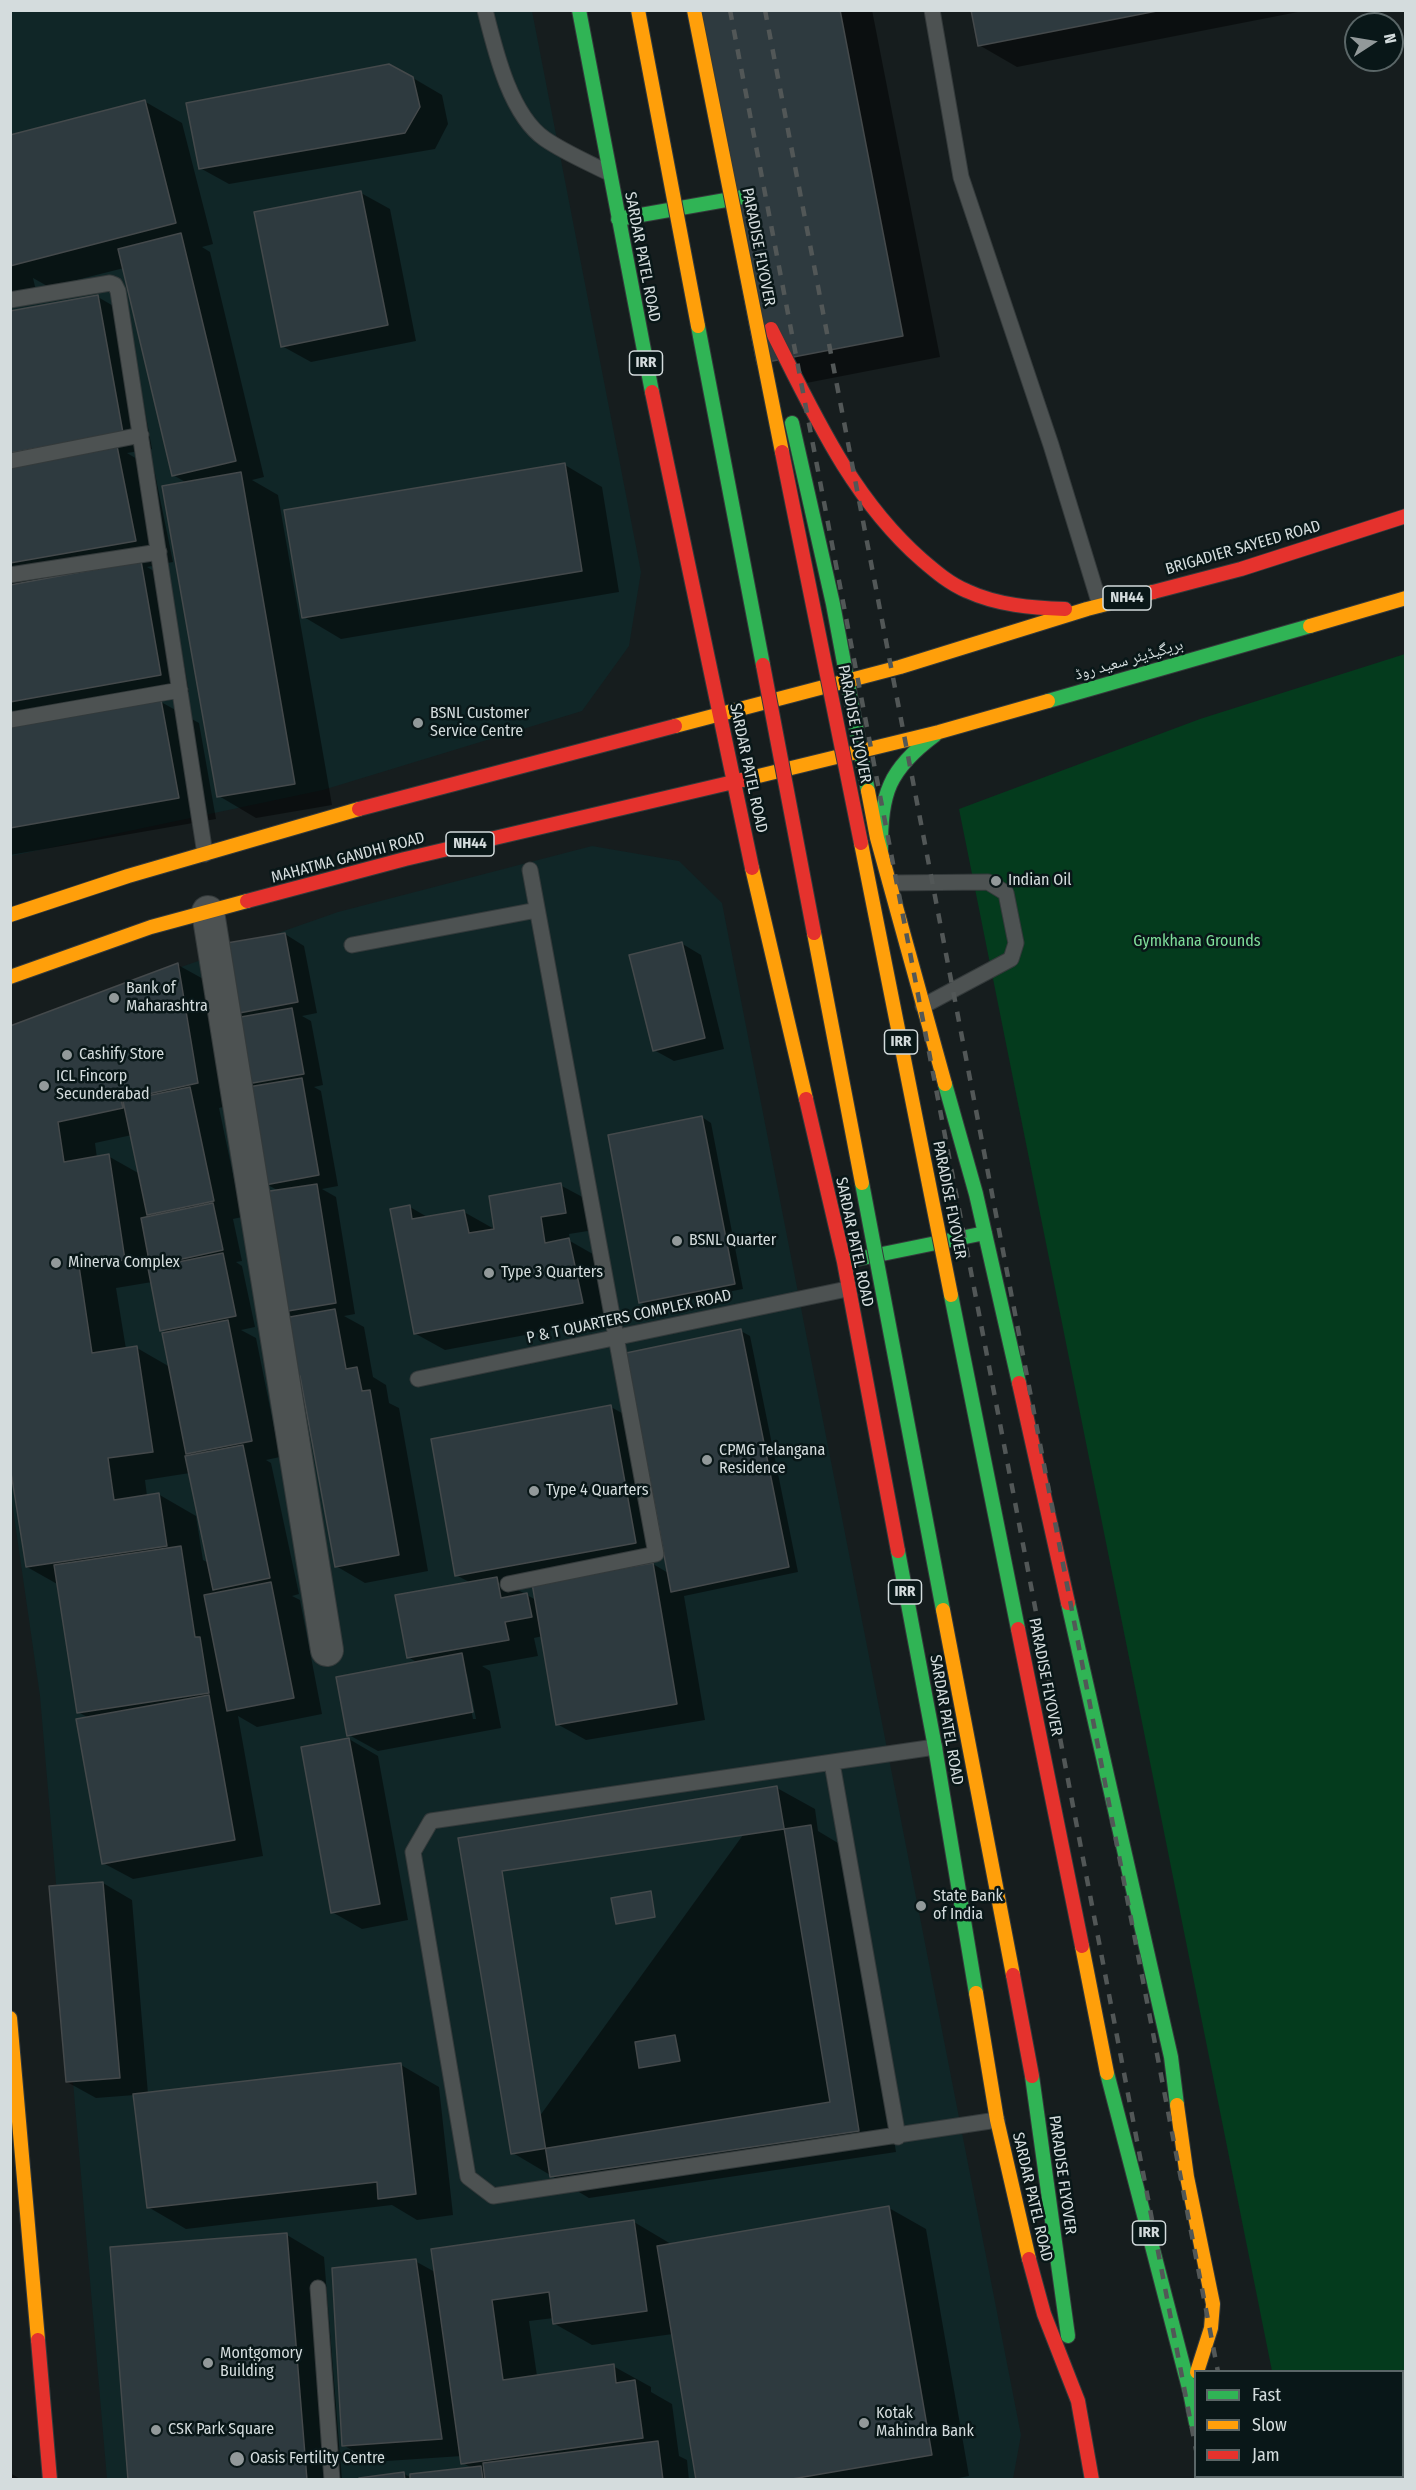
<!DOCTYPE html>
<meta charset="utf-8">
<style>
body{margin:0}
#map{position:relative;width:1416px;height:2490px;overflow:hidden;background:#161d1e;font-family:"Fira Sans Condensed",sans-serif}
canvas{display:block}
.frame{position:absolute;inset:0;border:12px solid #d4dcdd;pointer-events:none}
.legend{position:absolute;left:1194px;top:2370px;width:210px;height:108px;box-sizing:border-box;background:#091718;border:2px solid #5a6667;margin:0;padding:8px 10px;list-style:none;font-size:18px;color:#d4dcdd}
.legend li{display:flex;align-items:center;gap:12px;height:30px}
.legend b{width:30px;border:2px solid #5a6667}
.north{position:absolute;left:1344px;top:12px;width:60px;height:60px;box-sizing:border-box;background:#091718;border:2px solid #5a6667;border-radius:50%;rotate:78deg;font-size:16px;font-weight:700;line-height:24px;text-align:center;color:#d4dcdd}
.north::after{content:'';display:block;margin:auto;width:21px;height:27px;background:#92999a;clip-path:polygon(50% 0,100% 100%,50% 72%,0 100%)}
</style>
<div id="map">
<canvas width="1416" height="2490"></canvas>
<div class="frame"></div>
<ul class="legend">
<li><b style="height:8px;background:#30b455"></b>Fast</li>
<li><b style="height:8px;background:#ff9f0a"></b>Slow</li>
<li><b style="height:8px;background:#e5322d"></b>Jam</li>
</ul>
<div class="north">N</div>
</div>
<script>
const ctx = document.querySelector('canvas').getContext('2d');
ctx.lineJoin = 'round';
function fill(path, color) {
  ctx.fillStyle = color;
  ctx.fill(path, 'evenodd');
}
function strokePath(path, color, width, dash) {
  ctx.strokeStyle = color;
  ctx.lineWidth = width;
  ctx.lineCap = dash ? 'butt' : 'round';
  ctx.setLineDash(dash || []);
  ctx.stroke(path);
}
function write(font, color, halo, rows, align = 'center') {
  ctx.font = font + ' "Fira Sans Condensed","Noto Naskh Arabic",sans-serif';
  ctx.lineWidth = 5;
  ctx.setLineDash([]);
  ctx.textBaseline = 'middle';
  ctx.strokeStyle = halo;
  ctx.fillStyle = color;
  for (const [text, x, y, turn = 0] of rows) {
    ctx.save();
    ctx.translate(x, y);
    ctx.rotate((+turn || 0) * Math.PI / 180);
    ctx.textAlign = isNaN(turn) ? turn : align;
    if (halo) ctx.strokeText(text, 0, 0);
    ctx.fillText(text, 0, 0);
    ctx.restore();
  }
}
const built = new Path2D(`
 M11,11H532L641,572L629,646L582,711L323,790L11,856Z
 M592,846L679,861L722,903L1021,2435L1013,2479H107L40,1696L10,1488V1027L338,912Z`);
const green = new Path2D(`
 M1405,654V2479H1293V2477L1402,2476V2372L1272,2371L959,809L1200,719Z`);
const shadow = new Path2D(`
 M690,10H872L940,357L796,385Z
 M973,10H1297L1298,12L1017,67L979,45Z
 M413,78L442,95L448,124L435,149L229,184L200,168Z
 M144,101L182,123L213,244L202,247L210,252L264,477L252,480L278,495L332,805L256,818L219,796L187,483L173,475L124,268L49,287L33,278L37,295L10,302V136Z
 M361,193L390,209L416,341L311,362L282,346Z
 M98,297L127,314L152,449L127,453L154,469L173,562L147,567L169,580L189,692L30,720L12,710L14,723L10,724V312Z
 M565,465L602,487L619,592L341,639L304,617Z
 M161,702L199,723L216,819L10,855V728Z
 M285,934L304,946L317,1013L302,1016L311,1021L323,1085L314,1087L321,1091L338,1186L322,1189L336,1197L355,1314L344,1316L364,1327L373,1377L386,1385L389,1403L399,1408L428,1571L365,1583L336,1566L302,1380L296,1377L294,1318L283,1311L279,1191L266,1184L256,1088L248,1084L244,1018L235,1013Z
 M681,943L701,955L724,1049L674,1061L654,1050Z
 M178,965L216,986L235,1104L219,1108L242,1217L233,1219L242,1261L236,1262L242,1266L255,1327L241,1330L256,1338L280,1457L266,1460L271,1463L299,1594L292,1596L300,1600L322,1714L257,1727L238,1716L263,1856L133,1879L103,1863L89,1718L78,1712L59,1585L27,1567L10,1027ZM132,1135L140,1174L108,1156L97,1158L95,1143ZM152,1282L162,1330L167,1333L170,1367L137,1348L126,1349L116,1288ZM190,1473L209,1563L203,1560L196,1516L158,1494L147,1496L145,1480Z
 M702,1117L711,1123L743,1289L649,1307L640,1302Z
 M560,1185L590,1201L594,1230L569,1234L570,1241L598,1257L611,1319L445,1350L416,1334L410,1207L429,1218L464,1212L496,1230Z
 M741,1331L750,1336L798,1572L684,1596L705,1720L586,1740L557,1724L543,1636L534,1638L538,1656L482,1666L490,1671L501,1728L378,1751L349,1735L418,1663L408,1657L471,1583L456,1575L611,1407L631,1418L655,1554L502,1581L536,1600L653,1564L670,1574ZM464,1674H467L476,1719H473Z
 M349,1739L378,1756L408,1920L362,1929L332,1912Z
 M777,1788L815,1809L818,1831L848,1849L896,2152L589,2198L513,2153Z
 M103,1883L132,1900L148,2094L401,2065L439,2087L453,2215L417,2220L392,2205L186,2229L148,2207L135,2095L96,2098L67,2082Z
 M889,2208L926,2229L969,2476L949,2480H697L673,2334L592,2345L555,2324L554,2318L529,2321L537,2376L613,2366L651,2387V2392L672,2404L679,2456L687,2460L689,2480H361L404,2474L412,2478L472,2468L463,2463L462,2456L372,2462L343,2445L415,2261L435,2272L634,2222L671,2244Z
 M287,2235L324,2257L342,2480H130Z
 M10,2473L22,2480H10Z`);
const building = new Path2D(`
 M689,10H840L903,336L757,364Z
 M971,10H1162L978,46Z
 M389,64L413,77L420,107L405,133L199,169L186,103Z
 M145,100L176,223L10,266V135Z
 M361,191L388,325L281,347L254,212Z
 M181,233L236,461L172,476L118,249Z
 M98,295L123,433L10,453V311Z
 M117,446L136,541L10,563V468Z
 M565,463L582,571L302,618L284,510Z
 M241,472L295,784L217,797L162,486Z
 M141,561L161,675L10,702V585Z
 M161,700L179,798L10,828V727Z
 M285,933L298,1002L234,1014L221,944Z
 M682,942L705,1038L653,1051L629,955Z
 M178,963L198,1083L121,1100L123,1108L58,1122L64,1162L109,1154L125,1260L79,1266L92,1353L137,1346L153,1452L108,1458L114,1500L159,1493L167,1546L26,1567L10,1466V1026Z
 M292,1008L304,1074L247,1084L235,1018Z
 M302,1078L319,1175L265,1185L248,1087Z
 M190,1087L214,1201L147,1215L123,1101Z
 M702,1116L735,1284L639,1303L608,1135Z
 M561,1183L566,1213L541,1217L545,1243L569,1238L583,1303L414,1334L390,1209L410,1205L412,1219L464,1210L469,1233L494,1229L489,1196Z
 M317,1184L336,1303L282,1312L263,1192Z
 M213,1203L223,1250L150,1266L141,1218Z
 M223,1253L236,1316L160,1331L148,1268Z
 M335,1309L346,1369L357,1367L362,1391L370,1390L399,1555L335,1567L300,1376L295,1378L284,1318Z
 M228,1320L252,1441L186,1454L162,1333Z
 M741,1329L789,1567L671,1592L626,1353Z
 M611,1405L636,1543L455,1576L431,1439Z
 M243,1445L270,1578L213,1590L185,1456Z
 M181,1546L195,1637H200L209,1693L77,1713L54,1565Z
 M653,1563L677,1704L556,1725L532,1583Z
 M497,1577L501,1598L527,1593L532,1617L505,1622L509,1640L407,1658L395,1595Z
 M271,1582L294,1698L227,1711L204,1595Z
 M462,1653L473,1712L347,1736L336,1677Z
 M209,1695L235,1840L102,1864L76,1719Z
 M349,1738L380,1904L331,1913L301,1747Z
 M777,1786L830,2102L511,2154L458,1838ZM651,1891L655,1917L616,1924L611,1898ZM675,2035L680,2061L639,2068L635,2042Z
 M811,1825L859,2131L550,2177L502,1871Z
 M103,1882L120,2078L66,2082L49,1886Z
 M401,2063L416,2194L378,2199L377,2182L147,2208L133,2094Z
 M889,2206L932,2455L786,2480H696L657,2246Z
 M634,2220L647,2311L553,2324L549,2292L492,2300L503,2380L614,2364L616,2383L635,2380L643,2438L461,2464L431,2249Z
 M287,2233L307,2480H128L110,2247Z
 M416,2259L442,2439L342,2446L332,2268Z
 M658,2441L663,2480H485L483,2463Z
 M481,2466L483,2480H410V2474Z
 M404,2472L405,2480H360L359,2478Z`);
const lane = new Path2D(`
 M485,10C495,50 510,115 545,139C564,152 587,162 607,172
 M932,10L961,177L1051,445L1100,605
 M10,300L110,283L115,285L118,291L205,854
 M10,461L141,435
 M10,575L159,552
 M10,720L180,690
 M890,883L988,882L1006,893L1016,943L1011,959L923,1006
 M352,945L537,910
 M418,1379L847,1289
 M508,1584L656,1554L530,870
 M935,1747L431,1821L413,1852L468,2177L493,2196L997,2120
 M832,1763L898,2137
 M318,2288L332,2480`);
const street = new Path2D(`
 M208,912L327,1650`);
const fast = new Path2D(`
 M579,10L652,392
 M618,219L743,197
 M792,423L833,604L868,791
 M1048,701L1310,626
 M881,850C880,794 889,769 935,735
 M945,1084L976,1194L1019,1383
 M848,1261L985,1233
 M898,1551L935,1747L976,1993
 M1068,1603L1171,2057L1177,2105
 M1107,2073L1190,2392L1196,2423
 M1032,2076L1068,2336`);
const slow = new Path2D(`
 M1310,626L1406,598
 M675,726L900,667L1087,609L1153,592
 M742,780L939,732L1048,701
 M868,791L877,838L945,1084
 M752,868L806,1099
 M10,915L128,876L359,809
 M10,977L151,927L247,901
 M976,1993L997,2120L1029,2259
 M10,2018L38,2340
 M1177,2105L1187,2177L1213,2304L1211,2328L1197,2372`);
const jam = new Path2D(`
 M771,329C813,412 851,498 922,560C936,572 950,584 967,591C997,605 1032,608 1065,609
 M652,392L752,868
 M1153,592L1241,569L1406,516
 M359,809L675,726
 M247,901L405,859L742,780
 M806,1099L844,1262L898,1551
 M1019,1383L1068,1603
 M1029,2259L1044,2314L1078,2401L1092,2480
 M38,2340L50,2480
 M1205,2476V2480`);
const rail = new Path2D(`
 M730,10L1196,2450
 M765,10L1218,2372
 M1201,2476V2480
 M1238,2476V2480`);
const fastBridge = new Path2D(`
 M698,326L763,665
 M862,1183L943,1610
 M951,1295L1018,1629`);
const slowBridge = new Path2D(`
 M638,10L698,326
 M694,10L782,452
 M861,843L951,1295
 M814,933L862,1183
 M943,1610L1013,1975
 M1082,1946L1107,2073`);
const jamBridge = new Path2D(`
 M782,452L861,843
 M763,665L814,933
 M1018,1629L1082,1946
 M1013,1975L1032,2076`);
const markers = [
 [418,723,6,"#92999a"],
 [996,881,6,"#92999a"],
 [114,998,6,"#92999a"],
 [67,1055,6,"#92999a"],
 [44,1086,6,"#92999a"],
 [677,1241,6,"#92999a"],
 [56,1263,6,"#92999a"],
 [489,1273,6,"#92999a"],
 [707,1460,6,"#92999a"],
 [534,1491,6,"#92999a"],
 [921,1906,6,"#92999a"],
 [208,2363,6,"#92999a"],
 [864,2423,6,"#92999a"],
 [156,2430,6,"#92999a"],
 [237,2459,8,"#92999a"]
];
const shields = [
 [646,363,33],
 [1127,598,48],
 [470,844,48],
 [901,1042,33],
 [905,1592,33],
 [1149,2233,33]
];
const shieldNames = [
 ["IRR",646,363],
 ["NH44",1127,598],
 ["NH44",470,844],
 ["IRR",901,1042],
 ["IRR",905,1592],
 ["IRR",1149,2233]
];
const streetNames = [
 ["PARADISE FLYOVER",758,247,79],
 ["SARDAR PATEL ROAD",642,257,79],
 ["BRIGADIER SAYEED ROAD",1243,548,-16],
 ["بریگیڈیئر سعید روڈ",1129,660,-16],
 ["PARADISE FLYOVER",854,724,79],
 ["SARDAR PATEL ROAD",748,768,78],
 ["MAHATMA GANDHI ROAD",348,858,-15],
 ["PARADISE FLYOVER",949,1200,79],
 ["SARDAR PATEL ROAD",854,1242,78],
 ["P & T QUARTERS COMPLEX ROAD",629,1317,-12],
 ["PARADISE FLYOVER",1045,1677,79],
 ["SARDAR PATEL ROAD",946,1720,80],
 ["PARADISE FLYOVER",1062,2175,82],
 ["SARDAR PATEL ROAD",1032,2197,77]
];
const poiNames = [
 ["BSNL Customer",430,714],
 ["Service Centre",430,732],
 ["Indian Oil",1008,881],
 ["Bank of",126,989],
 ["Maharashtra",126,1007],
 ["Cashify Store",79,1055],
 ["ICL Fincorp",56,1077],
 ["Secunderabad",56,1095],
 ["BSNL Quarter",689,1241],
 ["Minerva Complex",68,1263],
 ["Type 3 Quarters",501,1273],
 ["CPMG Telangana",719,1451],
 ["Residence",719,1469],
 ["Type 4 Quarters",546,1491],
 ["State Bank",933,1897],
 ["of India",933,1915],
 ["Montgomory",220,2354],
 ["Building",220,2372],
 ["Kotak",876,2414],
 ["Mahindra Bank",876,2432],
 ["CSK Park Square",168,2430],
 ["Oasis Fertility Centre",250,2459]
];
const parkNames = [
 ["Gymkhana Grounds",1197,942]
];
fill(built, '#102627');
fill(green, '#043b1d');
fill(shadow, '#0007');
fill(building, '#2e3a3f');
strokePath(building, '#44494b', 1.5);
strokePath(lane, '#343a3b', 17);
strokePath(street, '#343a3b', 34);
strokePath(fast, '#343a3b', 16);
strokePath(slow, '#343a3b', 16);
strokePath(jam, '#343a3b', 16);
strokePath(lane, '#4d5252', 15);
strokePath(street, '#4d5252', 32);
strokePath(fast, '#30b455', 14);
strokePath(slow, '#ff9f0a', 14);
strokePath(jam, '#e5322d', 14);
strokePath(rail, '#525757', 4.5, [10, 10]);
strokePath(fastBridge, '#343a3b', 16, []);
strokePath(slowBridge, '#343a3b', 16, []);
strokePath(jamBridge, '#343a3b', 16, []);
strokePath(fastBridge, '#30b455', 14);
strokePath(slowBridge, '#ff9f0a', 14);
strokePath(jamBridge, '#e5322d', 14);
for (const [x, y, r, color] of markers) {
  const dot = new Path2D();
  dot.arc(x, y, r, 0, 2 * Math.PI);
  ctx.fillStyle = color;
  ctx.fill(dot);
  strokePath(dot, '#091718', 2);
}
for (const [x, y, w] of shields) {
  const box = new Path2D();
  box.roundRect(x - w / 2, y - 12, w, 24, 4.5);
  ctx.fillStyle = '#091718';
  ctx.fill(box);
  strokePath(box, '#d4dcdd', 1.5);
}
write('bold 15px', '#d4dcdd', null, shieldNames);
write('16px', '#d4dcdd', '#091718', streetNames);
write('16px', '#d4dcdd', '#091718', poiNames, 'left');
write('16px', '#7fde9a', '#091718', parkNames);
</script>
